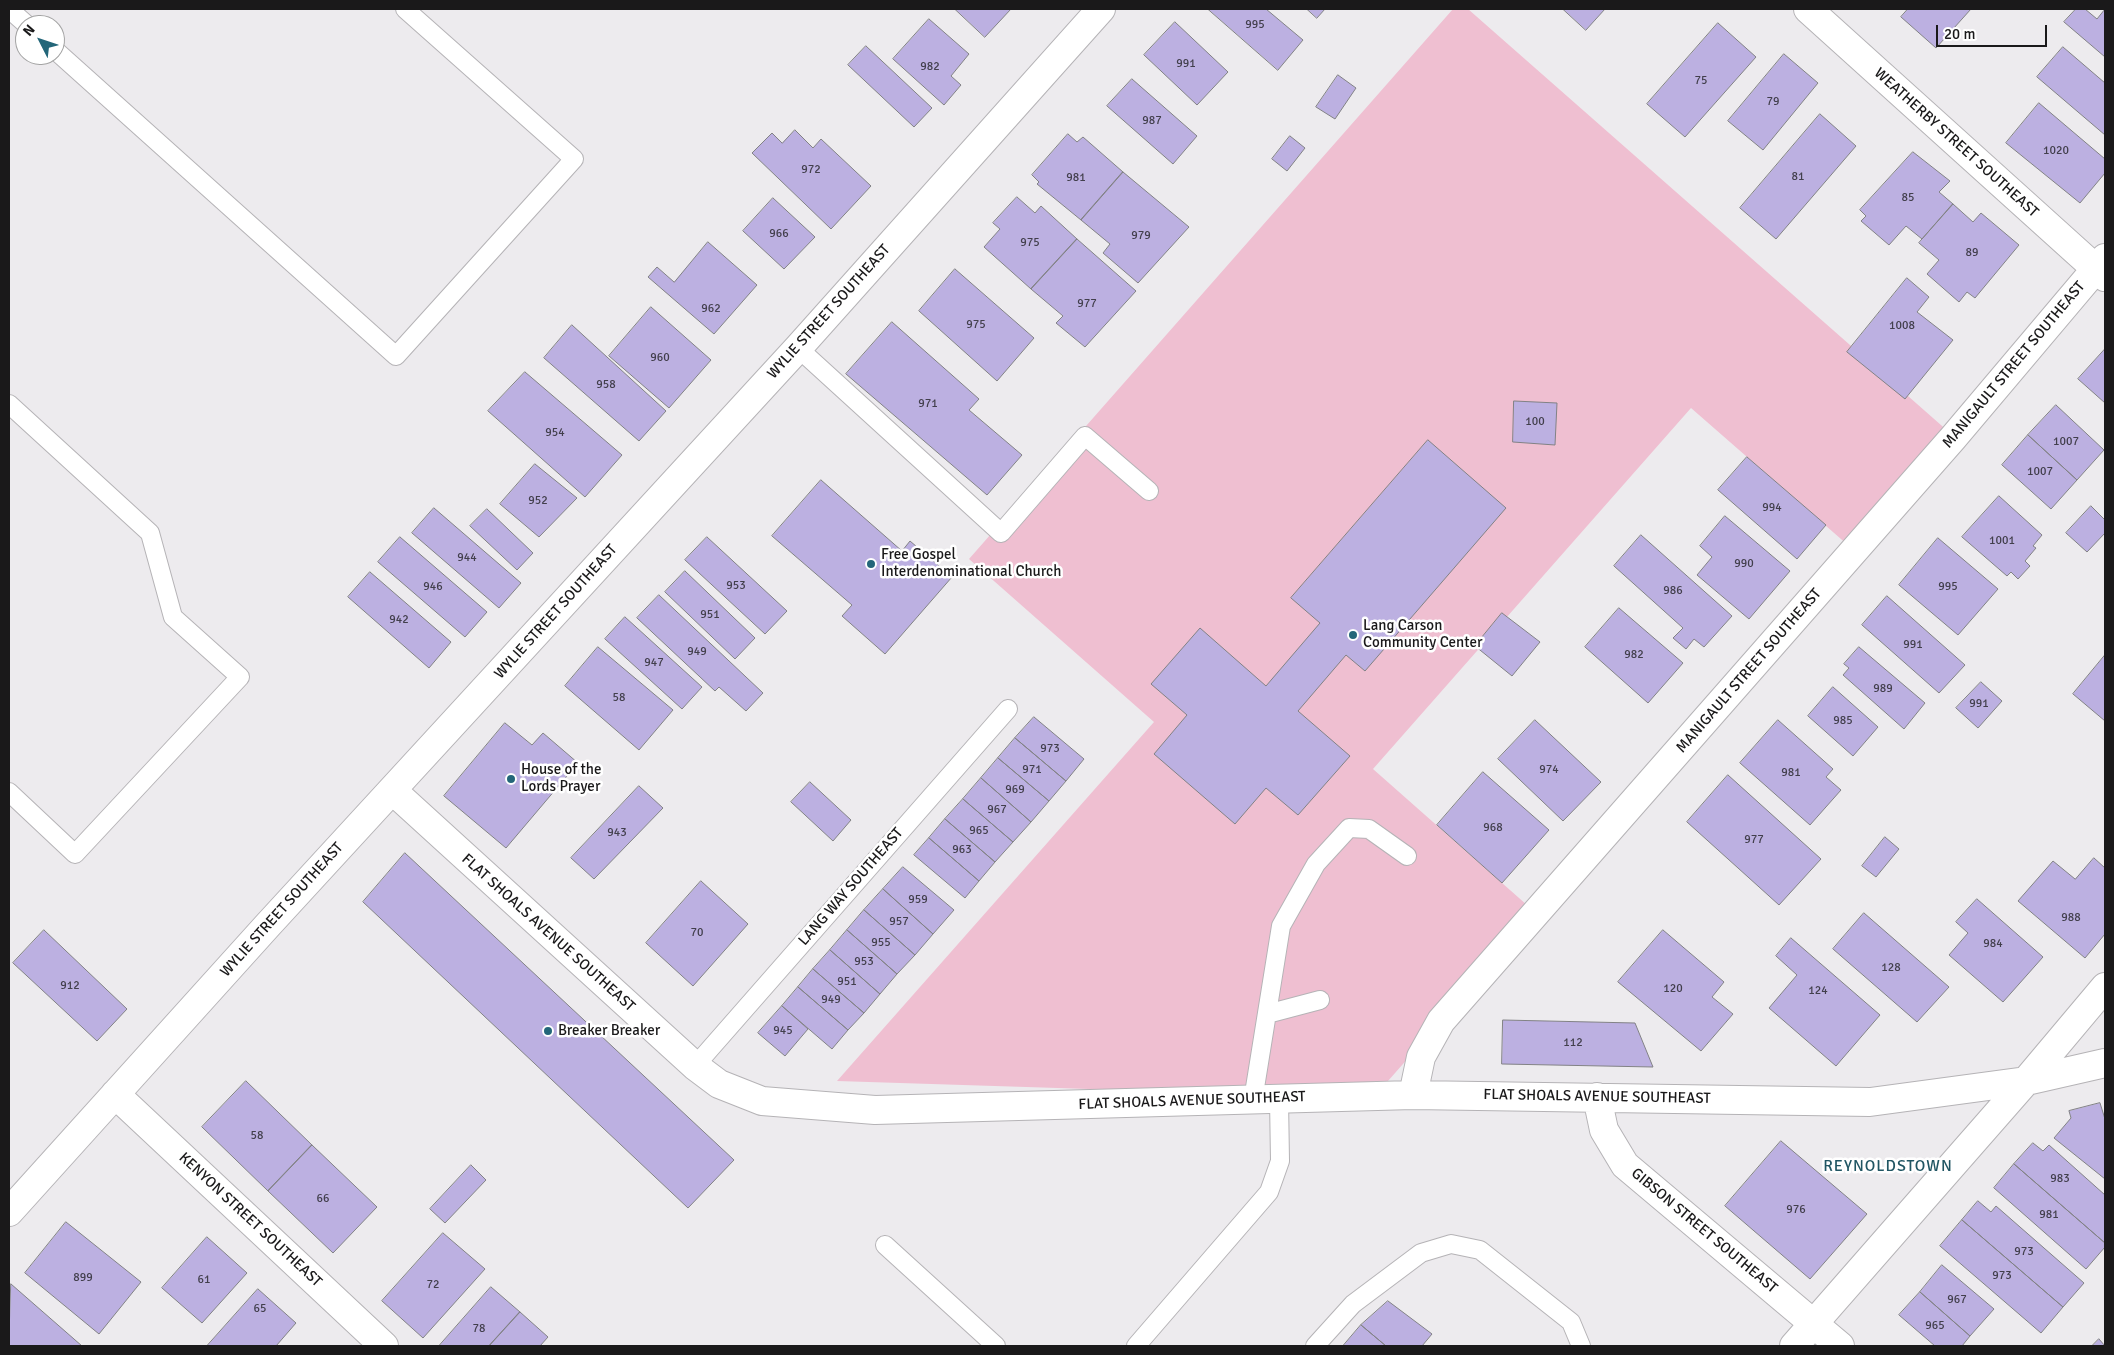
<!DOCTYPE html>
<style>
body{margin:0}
#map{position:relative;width:2114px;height:1355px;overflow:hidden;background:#edebee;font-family:Signika,sans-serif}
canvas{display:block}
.frame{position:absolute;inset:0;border:10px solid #1a191a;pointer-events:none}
.north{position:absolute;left:15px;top:15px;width:50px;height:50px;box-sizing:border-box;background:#fff;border:1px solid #a3a3a3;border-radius:50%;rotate:311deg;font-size:14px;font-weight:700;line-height:20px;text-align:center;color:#1a191a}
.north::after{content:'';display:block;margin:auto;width:18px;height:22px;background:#236679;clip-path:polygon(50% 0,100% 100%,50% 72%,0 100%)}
.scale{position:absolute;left:1936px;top:25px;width:111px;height:22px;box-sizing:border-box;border:2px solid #1a191a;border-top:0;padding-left:6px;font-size:15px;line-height:18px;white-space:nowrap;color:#1a191a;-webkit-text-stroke:4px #fff;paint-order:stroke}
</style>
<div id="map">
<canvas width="2114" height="1355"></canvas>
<div class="frame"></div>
<div class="north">N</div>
<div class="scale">20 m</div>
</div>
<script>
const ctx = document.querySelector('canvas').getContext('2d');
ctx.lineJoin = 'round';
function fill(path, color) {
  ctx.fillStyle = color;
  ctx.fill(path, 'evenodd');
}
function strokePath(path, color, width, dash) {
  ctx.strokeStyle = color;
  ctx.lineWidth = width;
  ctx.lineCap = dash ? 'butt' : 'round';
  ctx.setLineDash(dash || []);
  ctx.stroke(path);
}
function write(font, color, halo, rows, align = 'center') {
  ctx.font = font + ' Signika,sans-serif';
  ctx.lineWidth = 5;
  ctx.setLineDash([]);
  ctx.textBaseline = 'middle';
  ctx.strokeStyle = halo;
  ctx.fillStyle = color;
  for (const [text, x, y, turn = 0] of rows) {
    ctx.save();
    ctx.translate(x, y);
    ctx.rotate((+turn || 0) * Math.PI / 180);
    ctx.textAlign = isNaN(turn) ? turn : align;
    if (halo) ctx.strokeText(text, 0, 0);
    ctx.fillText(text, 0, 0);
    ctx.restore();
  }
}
const green = new Path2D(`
 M1453,9H1468L1958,440L1857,553L1691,408L1373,769L1536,913L1373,1098L837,1081L1154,722L969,559Z`);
const building = new Path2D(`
 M955,9H1011L985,37Z
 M1208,9H1266L1303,40L1278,70Z
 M1307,9H1325L1317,18Z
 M1563,9H1605L1586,30Z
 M1908,9H1971L1936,48L1901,17Z
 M2076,9H2085L2097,19L2105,9V57L2064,22Z
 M929,19L969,54L951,76L961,85L944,105L893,59Z
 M1175,22L1228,72L1197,105L1144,55Z
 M1718,23L1756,57L1685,137L1647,104Z
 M866,46L932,108L914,127L848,65Z
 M2063,47L2105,83V135L2037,77Z
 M1784,54L1818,83L1763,150L1728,121Z
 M1338,75L1356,88L1335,119L1316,107Z
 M1132,79L1197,136L1173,164L1107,106Z
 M2039,103L2105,159V173L2080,203L2006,143Z
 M1820,114L1856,146L1776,239L1740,208Z
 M795,130L813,148L821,139L871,186L831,229L752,153L772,133L782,143Z
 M1068,134L1077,142L1083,137L1123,172L1081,220L1037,184L1039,182L1032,175Z
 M1290,136L1305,148L1287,171L1272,159Z
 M1913,152L1950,181L1939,192L1953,204L1922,239L1906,226L1889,245L1861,221L1866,216L1860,210Z
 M1123,172L1189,227L1138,283L1103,253L1110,244L1081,220Z
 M1017,197L1035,213L1041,206L1077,239L1031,289L984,247L1000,229L993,223Z
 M773,198L815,237L784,269L743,231Z
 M1953,204L1973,222L1981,213L2019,245L1975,298L1967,292L1959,302L1927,274L1939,260L1919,243Z
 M1077,239L1136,291L1085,347L1056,323L1063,316L1031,289Z
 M708,242L757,285L714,334L648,277L657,267L674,282Z
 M955,269L1034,338L997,381L919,311Z
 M1907,278L1929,297L1917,312L1953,340L1905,399L1847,352Z
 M651,307L711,360L669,408L609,356Z
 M892,322L979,399L969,410L1022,455L987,495L846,374Z
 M572,325L666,411L639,441L544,358Z
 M2105,349V403L2078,379Z
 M525,372L622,455L585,497L488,411Z
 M1514,401L1557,403L1555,445L1513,442Z
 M2056,405L2104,450L2077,480L2028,435Z
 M2028,435L2077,480L2051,509L2002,465Z
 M1428,440L1506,508L1365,671L1346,655L1298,711L1350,756L1298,815L1266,788L1235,824L1154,754L1187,715L1151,684L1200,628L1266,686L1320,623L1291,598Z
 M1747,457L1826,525L1797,559L1718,490Z
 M535,464L577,498L539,537L500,504Z
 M821,480L902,551L910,541L952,577L885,654L842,616L852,605L772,536Z
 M1999,496L2042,535L2033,546L2036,548L2025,561L2030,566L2018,579L2011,572L2007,576L1962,537Z
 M2091,506L2105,520V533L2087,552L2066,533Z
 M434,508L521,583L499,608L412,533Z
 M487,509L533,553L517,570L470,526Z
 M1725,516L1790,571L1749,619L1697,575L1712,557L1700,546Z
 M1641,535L1732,616L1704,647L1694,639L1686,649L1673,638L1683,628L1614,566Z
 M400,537L487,612L465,637L378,562Z
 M707,537L787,611L765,634L685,560Z
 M1938,538L1998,589L1958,635L1899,585Z
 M685,571L755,638L735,659L665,592Z
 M370,572L451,642L429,668L348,597Z
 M659,595L763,693L746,711L719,687L715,691L637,618Z
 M1887,596L1965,665L1939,693L1862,625Z
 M1619,608L1683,663L1648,703L1585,647Z
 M1502,613L1540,642L1512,676L1475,646Z
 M625,617L702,687L682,709L605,639Z
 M598,647L673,710L639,750L565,686Z
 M1859,647L1925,703L1904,729L1843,675L1849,668L1844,664Z
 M2105,655V721L2073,694Z
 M1981,682L2002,701L1978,728L1956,708Z
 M1833,687L1878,727L1853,756L1808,716Z
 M1034,717L1084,759L1066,781L1015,738Z
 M1535,720L1601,782L1563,821L1498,759Z
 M1778,720L1833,769L1826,777L1841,790L1810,825L1740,763Z
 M505,723L532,745L543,733L578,763L506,848L444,796Z
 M1015,738L1066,781L1049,801L998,758Z
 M998,758L1049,801L1031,822L981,778Z
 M1483,772L1549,830L1502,883L1437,825Z
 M1728,775L1821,859L1779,905L1687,822Z
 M981,778L1031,822L1013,842L963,799Z
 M810,782L851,820L833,841L791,802Z
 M639,786L663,808L594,879L571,858Z
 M963,799L1013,842L995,862L945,819Z
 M945,819L995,862L979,881L929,838Z
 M1885,837L1899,849L1876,877L1862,866Z
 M929,838L979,881L965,898L914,855Z
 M405,853L734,1160L688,1208L363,902Z
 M2094,858L2105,868V934L2085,958L2018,901L2053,861L2075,879Z
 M903,867L954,910L933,934L883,889Z
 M701,881L748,924L693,986L646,943Z
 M883,889L933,934L915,955L864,910Z
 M1977,899L2043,957L2003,1002L1949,955L1968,933L1956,922Z
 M864,910L915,955L897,974L847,930Z
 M1864,913L1949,987L1917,1022L1833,949Z
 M44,930L127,1009L97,1041L13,963Z
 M847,930L897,974L880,994L830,950Z
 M1663,930L1724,982L1712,997L1733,1014L1701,1051L1618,982Z
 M1791,938L1880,1015L1836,1066L1769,1008L1797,975L1776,956Z
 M830,950L880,994L864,1013L813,969Z
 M813,969L864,1013L848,1030L798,987Z
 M798,987L848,1030L832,1049L782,1006Z
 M782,1006L808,1029L785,1056L758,1033Z
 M1503,1020L1635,1023L1653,1067L1502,1064Z
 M246,1081L312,1145L268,1191L202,1127Z
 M2100,1103L2105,1119V1179L2054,1138L2071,1118L2069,1111Z
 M1781,1141L1867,1214L1810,1279L1725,1206Z
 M2033,1143L2043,1151L2049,1145L2105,1195V1243L2014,1164Z
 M312,1145L377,1207L333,1253L268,1191Z
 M2014,1164L2105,1243V1247L2086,1269L1994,1188Z
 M471,1165L486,1180L445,1223L430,1209Z
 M1978,1201L1991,1212L1996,1206L2084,1283L2063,1307L1962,1220Z
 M1962,1220L2063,1307L2041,1333L1940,1246Z
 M66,1222L141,1282L99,1334L25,1273Z
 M443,1233L485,1269L423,1338L382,1301Z
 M207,1237L247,1273L202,1323L162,1288Z
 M1942,1265L1994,1309L1970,1336L1920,1292Z
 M11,1284L82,1346H9Z
 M491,1287L520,1312L489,1346H439Z
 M258,1289L296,1323L276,1346H207Z
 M1920,1292L1970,1336L1962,1346H1935L1899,1315Z
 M1388,1301L1432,1334L1422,1346H1386L1361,1325Z
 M520,1312L548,1337L540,1346H489Z
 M1361,1325L1386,1346H1343Z
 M2099,1339L2105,1346H2092Z`);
const service = new Path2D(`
 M9,9L27,25
 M55,50L396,356L574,159L405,9
 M798,348L1001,533L1085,436L1149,491
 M9,404L150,533L173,617L240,677L75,854L9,792
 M1267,1014L1320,1000
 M695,1066L1008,709
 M1253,1100L1281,926L1316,864L1349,828L1369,829L1407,856
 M885,1245L996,1346
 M1136,1346L1269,1192L1280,1161L1279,1099
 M1315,1346L1353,1304L1421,1253L1451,1244L1480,1250L1571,1322L1581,1346`);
const minor = new Path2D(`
 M1808,9L2105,277
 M392,790L695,1066L719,1084L762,1101L875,1110L1413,1095L1870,1102L2026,1081L2105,1063
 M115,1094L384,1346
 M1413,1095L1421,1057L1441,1021L1953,438L2105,258
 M1597,1097L1604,1130L1625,1165L1840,1346
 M9,1212L267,926L798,348L1101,9
 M1794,1346L2026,1081L2105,987`);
const markers = [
 [871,564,5,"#236679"],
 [1353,635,5,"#236679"],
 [511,779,5,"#236679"],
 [548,1031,5,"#236679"]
];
const numberNames = [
 ["995",1255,25],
 ["991",1186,64],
 ["982",930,67],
 ["75",1701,81],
 ["79",1773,102],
 ["987",1152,121],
 ["1020",2056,151],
 ["972",811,170],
 ["81",1798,177],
 ["981",1076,178],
 ["85",1908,198],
 ["966",779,234],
 ["979",1141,236],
 ["975",1030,243],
 ["89",1972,253],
 ["977",1087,304],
 ["962",711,309],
 ["975",976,325],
 ["1008",1902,326],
 ["960",660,358],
 ["958",606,385],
 ["971",928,404],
 ["100",1535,422],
 ["954",555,433],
 ["1007",2066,442],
 ["1007",2040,472],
 ["952",538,501],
 ["994",1772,508],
 ["1001",2002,541],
 ["944",467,558],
 ["990",1744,564],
 ["953",736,586],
 ["946",433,587],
 ["995",1948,587],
 ["986",1673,591],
 ["951",710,615],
 ["942",399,620],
 ["991",1913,645],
 ["949",697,652],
 ["982",1634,655],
 ["947",654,663],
 ["989",1883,689],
 ["58",619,698],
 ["991",1979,704],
 ["985",1843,721],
 ["973",1050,749],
 ["971",1032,770],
 ["974",1549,770],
 ["981",1791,773],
 ["969",1015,790],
 ["967",997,810],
 ["968",1493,828],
 ["965",979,831],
 ["943",617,833],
 ["977",1754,840],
 ["963",962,850],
 ["959",918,900],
 ["988",2071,918],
 ["957",899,922],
 ["70",697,933],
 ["955",881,943],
 ["984",1993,944],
 ["953",864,962],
 ["128",1891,968],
 ["951",847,982],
 ["912",70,986],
 ["120",1673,989],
 ["124",1818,991],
 ["949",831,1000],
 ["945",783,1031],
 ["112",1573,1043],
 ["58",257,1136],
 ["983",2060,1179],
 ["66",323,1199],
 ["976",1796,1210],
 ["981",2049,1215],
 ["973",2024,1252],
 ["973",2002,1276],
 ["899",83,1278],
 ["61",204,1280],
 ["72",433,1285],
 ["967",1957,1300],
 ["65",260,1309],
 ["965",1935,1326],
 ["78",479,1329]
];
const streetNames = [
 ["WEATHERBY STREET SOUTHEAST",1956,143,42],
 ["WYLIE STREET SOUTHEAST",829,312,-48],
 ["MANIGAULT STREET SOUTHEAST",2014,365,-50],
 ["WYLIE STREET SOUTHEAST",556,612,-48],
 ["MANIGAULT STREET SOUTHEAST",1749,671,-49],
 ["LANG WAY SOUTHEAST",851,887,-49],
 ["WYLIE STREET SOUTHEAST",282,910,-48],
 ["FLAT SHOALS AVENUE SOUTHEAST",548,933,42],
 ["FLAT SHOALS AVENUE SOUTHEAST",1597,1097,1],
 ["FLAT SHOALS AVENUE SOUTHEAST",1192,1101,-2],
 ["KENYON STREET SOUTHEAST",250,1220,43],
 ["GIBSON STREET SOUTHEAST",1704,1231,40]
];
const poiNames = [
 ["Free Gospel",881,555],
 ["Interdenominational Church",881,572],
 ["Lang Carson",1363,626],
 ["Community Center",1363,643],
 ["House of the",521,770],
 ["Lords Prayer",521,787],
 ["Breaker Breaker",558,1031]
];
const neighbourhoodNames = [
 ["REYNOLDSTOWN",1888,1167]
];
fill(green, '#efbfd1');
fill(building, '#bcb0e1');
strokePath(building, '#828285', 1);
strokePath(service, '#b5b3b6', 20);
strokePath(minor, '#b5b3b6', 30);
strokePath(service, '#fff', 18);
strokePath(minor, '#fff', 28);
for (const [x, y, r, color] of markers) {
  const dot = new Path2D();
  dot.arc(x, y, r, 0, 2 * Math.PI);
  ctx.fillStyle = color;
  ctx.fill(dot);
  strokePath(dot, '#fff', 2);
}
write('12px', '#423f4c', null, numberNames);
write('15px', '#1a191a', '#fff', streetNames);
write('15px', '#1a191a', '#fff', poiNames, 'left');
ctx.letterSpacing = '1px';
write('16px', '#205563', '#fff', neighbourhoodNames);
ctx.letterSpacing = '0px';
</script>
